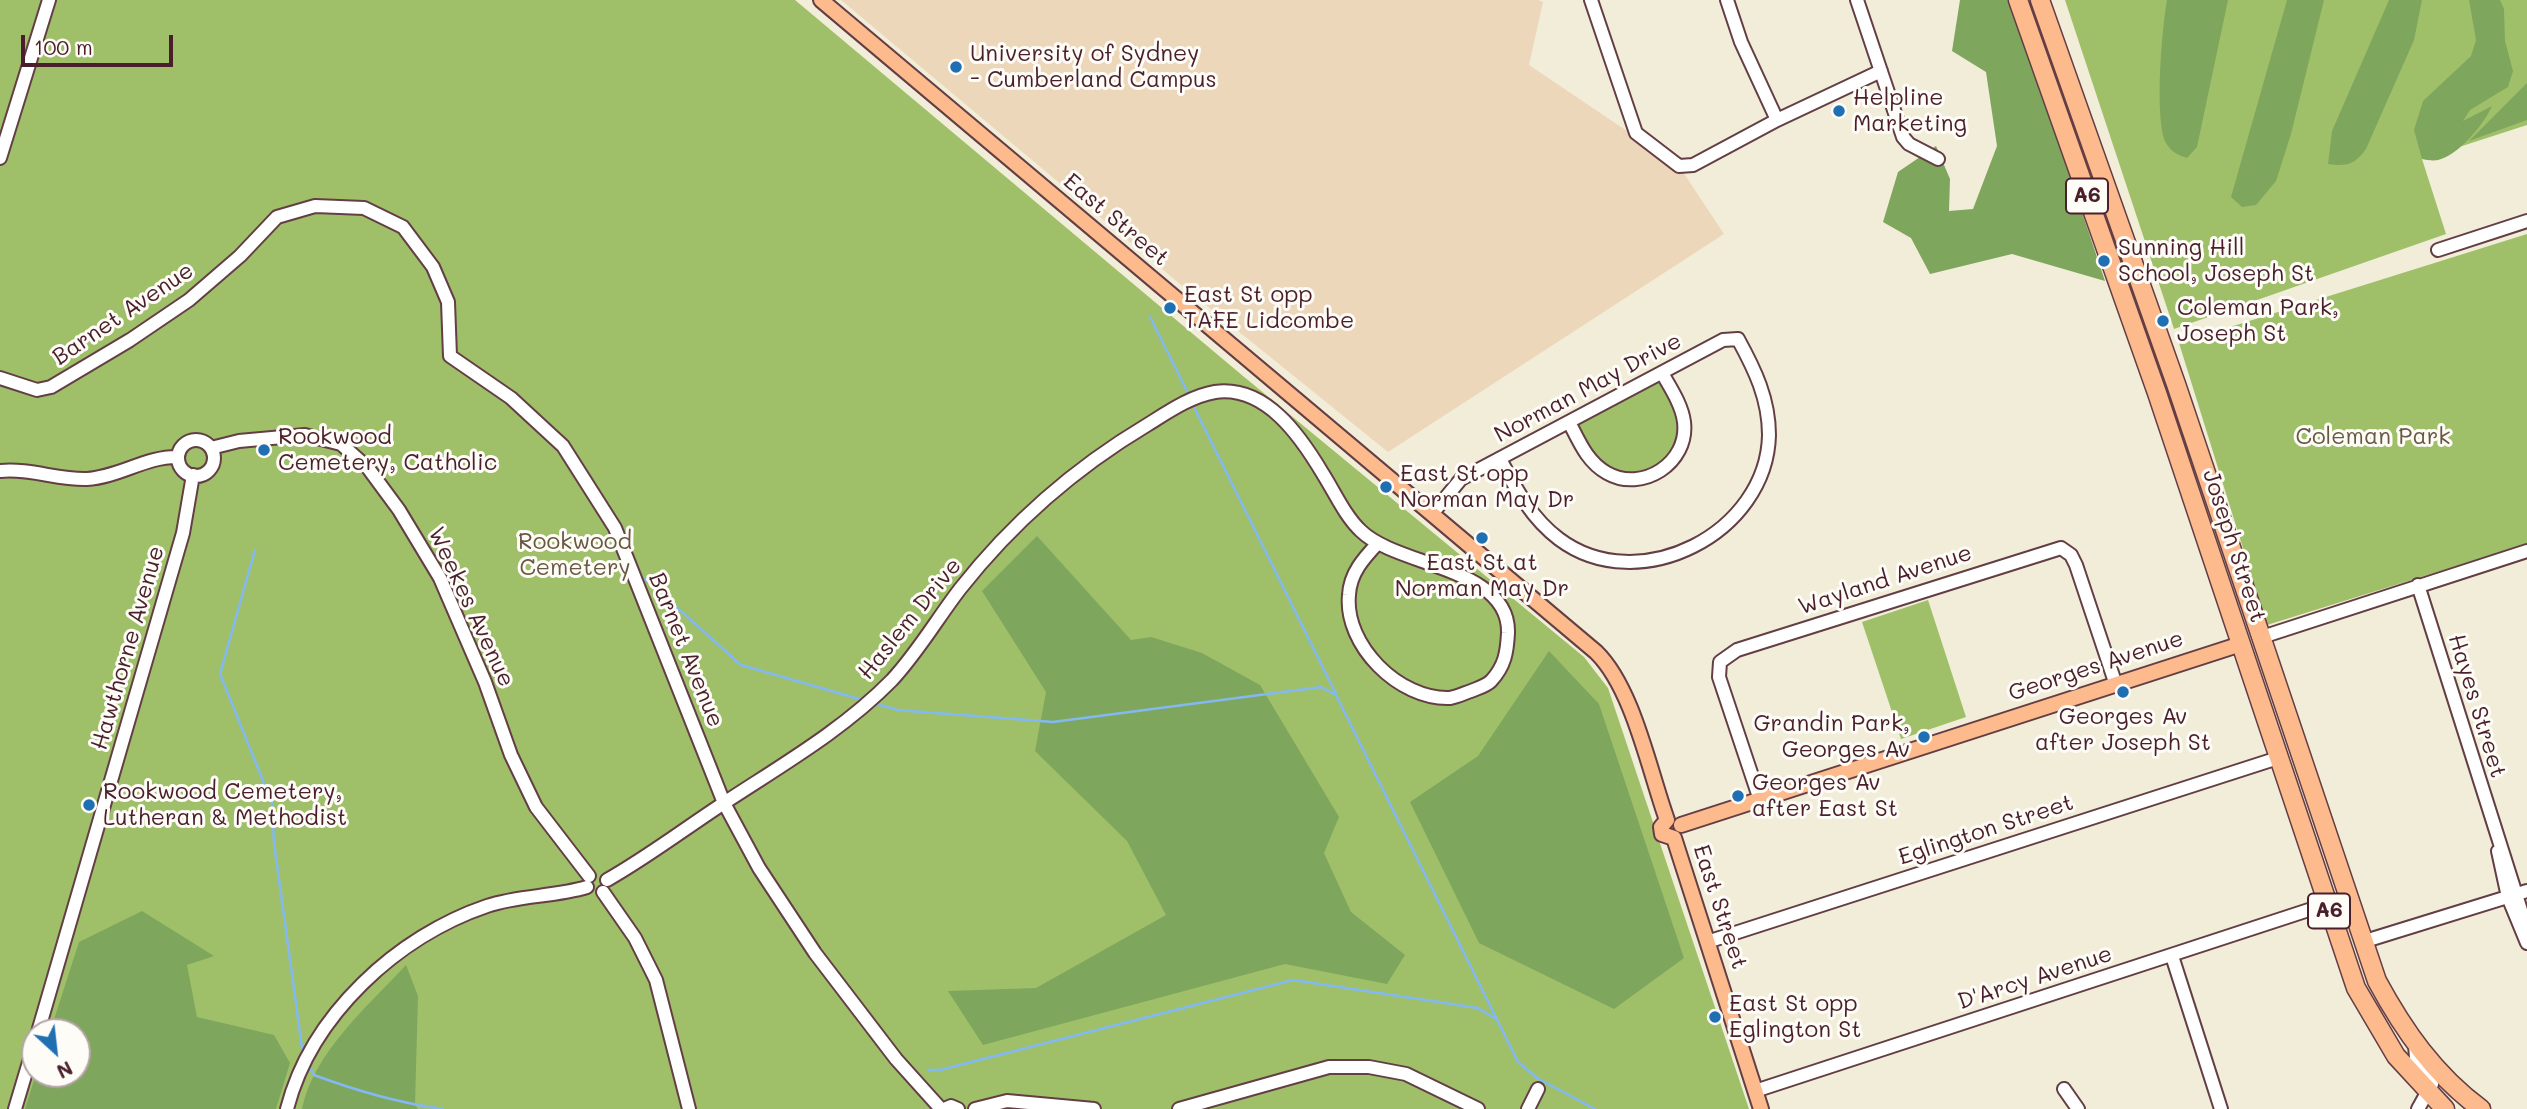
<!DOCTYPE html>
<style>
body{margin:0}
#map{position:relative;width:2527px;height:1109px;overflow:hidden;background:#f1edd8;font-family:Mali,sans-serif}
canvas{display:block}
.north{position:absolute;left:21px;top:1018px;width:70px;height:70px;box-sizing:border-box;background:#fdfcf7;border:2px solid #b5a4a5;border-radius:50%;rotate:153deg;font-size:19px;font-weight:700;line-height:28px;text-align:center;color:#4a1f2b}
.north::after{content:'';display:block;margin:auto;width:24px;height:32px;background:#1f6fb2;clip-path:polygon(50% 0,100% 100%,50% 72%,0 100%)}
.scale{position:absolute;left:21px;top:35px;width:152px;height:32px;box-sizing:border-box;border:4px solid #4a1f2b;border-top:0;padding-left:9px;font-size:21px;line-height:24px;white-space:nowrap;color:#4a1f2b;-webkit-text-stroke:5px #fdfcf7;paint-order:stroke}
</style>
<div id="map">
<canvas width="2527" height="1109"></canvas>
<div class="north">N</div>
<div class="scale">100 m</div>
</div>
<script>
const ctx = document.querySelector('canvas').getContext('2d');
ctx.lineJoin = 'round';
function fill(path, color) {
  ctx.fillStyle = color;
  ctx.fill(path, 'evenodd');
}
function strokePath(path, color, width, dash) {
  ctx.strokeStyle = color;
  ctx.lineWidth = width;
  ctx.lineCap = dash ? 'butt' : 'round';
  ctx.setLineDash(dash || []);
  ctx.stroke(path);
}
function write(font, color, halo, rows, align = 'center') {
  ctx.font = font + ' Mali,sans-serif';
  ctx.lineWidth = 6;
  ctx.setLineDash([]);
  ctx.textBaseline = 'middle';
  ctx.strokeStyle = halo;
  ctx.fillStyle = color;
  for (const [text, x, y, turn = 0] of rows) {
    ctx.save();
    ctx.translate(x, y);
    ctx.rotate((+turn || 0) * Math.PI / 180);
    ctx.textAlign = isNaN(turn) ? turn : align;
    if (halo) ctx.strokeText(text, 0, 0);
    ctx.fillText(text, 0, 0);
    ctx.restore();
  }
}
const built = new Path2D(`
 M841,0H1538L1543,2L1529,65L1679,166L1724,234L1388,452L1186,289Z`);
const green = new Path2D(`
 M0,0H795L1243,376L1584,657L1608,688L1749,1109H0ZM35,1032H77V1074H35Z
 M2065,0H2527V125L2422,159L2446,234L2174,329Z
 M2527,234V544L2267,625L2179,343Z
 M1660,380C1666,392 1677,406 1678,420C1682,452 1649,481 1617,474C1598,470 1584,441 1576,425Z
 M1928,600L1966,717L1901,739L1862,622Z`);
const forest = new Path2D(`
 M1960,0H2011L2105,281L2012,254L1930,274L1911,238L1883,222L1898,172L1936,146L1950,179L1949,211L1973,209L1997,146L1986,72L1952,51Z
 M2167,0H2228L2197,147L2187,158C2178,155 2171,152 2166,143C2154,120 2162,27 2167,0Z
 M2287,0H2324L2291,134L2276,181L2256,205L2242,207L2231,197Z
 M2389,0H2422L2414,40L2366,149C2355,164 2347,167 2328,164L2332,131Z
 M2469,0H2500L2504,9L2505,41L2513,71L2508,87L2470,110L2463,121L2492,106C2484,124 2459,155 2438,160C2434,161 2426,160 2422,159L2414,130L2423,101L2471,56L2476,40Z
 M2527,83V120L2469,141Z
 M1037,536L1131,640L1151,637L1202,653L1260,685L1339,817L1324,853L1351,912L1405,955L1387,984L1285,964L983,1045L948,991L1036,988L1166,915L1127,841L1035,751L1046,692L982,591Z
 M1549,651L1599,704L1684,958L1614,1009L1479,943L1410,802L1478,756Z
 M142,911L214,956L187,965L197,1017L274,1035L290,1063L276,1109H25L36,1074H77V1032H50L79,942Z
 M406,965L418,996L415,1105L418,1109H302C313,1053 368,1006 406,965Z`);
const stream = new Path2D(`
 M1150,317L1189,395
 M1193,405L1336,694
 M255,550L220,674L272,803L274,843L303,1055
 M645,579L741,665L863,700
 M873,703L898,710L1053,722L1321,687L1336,695L1518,1062L1537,1078L1595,1109
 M308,1064L314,1075C357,1091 398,1103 443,1109
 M928,1070H940L1293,980L1478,1008L1496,1019`);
const minor = new Path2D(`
 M1591,0L1636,133L1679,166L1693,165L1777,120L1881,71
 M1727,0L1741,42L1777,120
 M1857,0L1903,137L1909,144L1938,159
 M0,158L49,0
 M2438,250L2527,221
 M0,378L37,390L51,387L130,340L189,300L240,256L277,217L315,206L364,208L403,227L433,267L448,302L450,356L511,398L563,446L615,528L724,803L759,868L815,953L896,1059L941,1109
 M1569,422C1579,441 1587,462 1607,473C1642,493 1689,463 1684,422C1682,405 1670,387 1662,373
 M178 458a18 18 0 1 1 36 0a18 18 0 1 1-36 0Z
 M211,448L239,441L305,435L341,444L368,468L399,510L440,578L485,682L511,755L536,807L589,876
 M0,471C30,468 58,480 87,479C119,477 147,456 178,457
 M1432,514L1461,479L1723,340L1738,339C1755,370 1769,399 1769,435C1767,533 1639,599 1559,539C1531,518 1516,489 1500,459
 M2418,585L2527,929
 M2262,637L2527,551
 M1760,800L1719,677L1720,662L1737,650L2061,548L2071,555L2076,565L2116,685
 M2498,851L2508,897L2527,943
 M607,880C646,858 683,830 721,805C780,766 842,731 892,680C918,652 937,619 960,589C1012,523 1075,468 1147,425C1168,412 1191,396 1215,392C1266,385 1301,437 1323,474C1335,493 1345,516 1361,531C1398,567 1510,567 1508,633C1507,652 1505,666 1491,681C1486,686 1478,688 1471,691C1465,693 1456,697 1450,698C1399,700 1344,645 1349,595C1350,573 1364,558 1378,543
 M603,892L635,938L656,980L689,1109
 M1707,942L2278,758
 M2362,942L2527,891
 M2172,956L2221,1109
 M38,1032L183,533L193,475
 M2415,1044L2416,1058L2432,1084L2418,1109
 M2064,1089L2078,1109
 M1755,1091L2327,904
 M15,1109L35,1042
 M287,1109C311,1015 398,936 487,906C519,895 554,897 587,887
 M944,1109L951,1106L958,1109
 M975,1109L1007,1101L1094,1109
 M1179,1109L1329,1067H1369L1406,1074L1478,1109
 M1528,1109L1538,1089`);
const major = new Path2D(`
 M821,0L1596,652C1633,688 1649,770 1667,820
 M1667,820L1661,827L1662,834L1674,838
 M1681,825L2241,644
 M1674,838L1761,1109`);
const highway = new Path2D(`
 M2018,0L2157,393L2356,988L2396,1056L2445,1109
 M2040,0L2176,384L2377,981C2404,1031 2435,1075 2481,1109`);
const markers = [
 [956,67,7,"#1f6fb2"],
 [1839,111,7,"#1f6fb2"],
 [2104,261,7,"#1f6fb2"],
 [1170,308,7,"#1f6fb2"],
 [2163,321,7,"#1f6fb2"],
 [264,450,7,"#1f6fb2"],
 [1386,487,7,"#1f6fb2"],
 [1482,538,7,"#1f6fb2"],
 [2123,692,7,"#1f6fb2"],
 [1924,737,7,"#1f6fb2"],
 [1738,796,7,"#1f6fb2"],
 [89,805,7,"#1f6fb2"],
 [1715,1017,7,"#1f6fb2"]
];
const shields = [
 [2087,196,42],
 [2329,911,42]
];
const shieldNames = [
 ["A6",2087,196],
 ["A6",2329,911]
];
const poiNames = [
 ["University of Sydney",970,54],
 ["- Cumberland Campus",970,80],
 ["Helpline",1853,98],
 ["Marketing",1853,124],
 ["Sunning Hill",2118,248],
 ["School, Joseph St",2118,274],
 ["East St opp",1184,295],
 ["TAFE Lidcombe",1184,321],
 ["Coleman Park,",2177,308],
 ["Joseph St",2177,334],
 ["Rookwood",278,437],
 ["Cemetery, Catholic",278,463],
 ["East St opp",1400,474],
 ["Norman May Dr",1400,500],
 ["East St at",1482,563,"center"],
 ["Norman May Dr",1482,589,"center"],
 ["Georges Av",2123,717,"center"],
 ["after Joseph St",2123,743,"center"],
 ["Grandin Park,",1910,724,"right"],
 ["Georges Av",1910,750,"right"],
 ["Georges Av",1752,783],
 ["after East St",1752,809],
 ["Rookwood Cemetery,",103,792],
 ["Lutheran & Methodist",103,818],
 ["East St opp",1729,1004],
 ["Eglington St",1729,1030]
];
const streetNames = [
 ["East Street",1116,220,40],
 ["Barnet Avenue",123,314,-34],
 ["Norman May Drive",1588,388,-28],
 ["Joseph Street",2234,546,72],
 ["Wayland Avenue",1885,580,-18],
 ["Weekes Avenue",471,607,65],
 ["Haslem Drive",910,619,-51],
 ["Hawthorne Avenue",128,648,-74],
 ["Barnet Avenue",686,650,68],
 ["Georges Avenue",2096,666,-18],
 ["Hayes Street",2477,706,73],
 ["Eglington Street",1986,830,-18],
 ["East Street",1720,907,72],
 ["D'Arcy Avenue",2035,978,-18]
];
const parkNames = [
 ["Coleman Park",2373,437],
 ["Rookwood",575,542],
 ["Cemetery",575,568]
];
fill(built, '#edd7bb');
fill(green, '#9fc069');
fill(forest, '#7fa65d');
strokePath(stream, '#83b9f2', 2.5);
strokePath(minor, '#633e45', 16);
strokePath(major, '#633e45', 18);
strokePath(highway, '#633e45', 21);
strokePath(minor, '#fff', 12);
strokePath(major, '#fcba8d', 14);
strokePath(highway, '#fcba8d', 18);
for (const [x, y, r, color] of markers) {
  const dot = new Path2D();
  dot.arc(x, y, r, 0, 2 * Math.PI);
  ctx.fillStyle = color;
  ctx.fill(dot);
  strokePath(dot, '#fdfcf7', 2.5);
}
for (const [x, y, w] of shields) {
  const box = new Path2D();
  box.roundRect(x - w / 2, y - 17.5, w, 35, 5);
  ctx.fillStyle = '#fdfcf7';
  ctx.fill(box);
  strokePath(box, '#4a1f2b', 2);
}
write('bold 21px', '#4a1f2b', null, shieldNames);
write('23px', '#4a1f2b', '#fdfcf7', poiNames, 'left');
write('23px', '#4a1f2b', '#fdfcf7', streetNames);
write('23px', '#685741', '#fdfcf7', parkNames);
</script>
